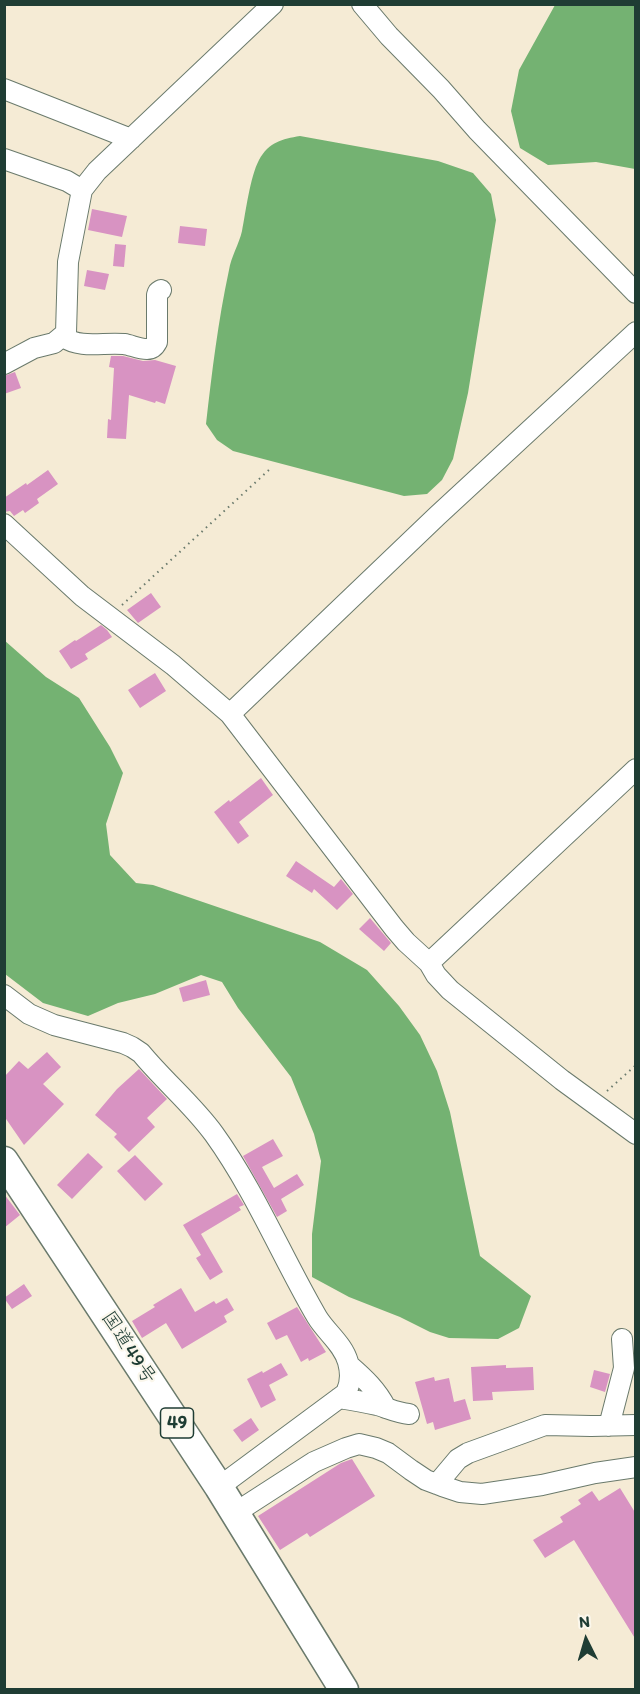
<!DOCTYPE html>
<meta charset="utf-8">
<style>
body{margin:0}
#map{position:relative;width:640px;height:1694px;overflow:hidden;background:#f5ebd5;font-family:Itim,sans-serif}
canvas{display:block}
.frame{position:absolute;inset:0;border:6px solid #1f3d34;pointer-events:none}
.north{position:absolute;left:556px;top:1610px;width:60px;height:60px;-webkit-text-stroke:4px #fbf7ec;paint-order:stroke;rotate:355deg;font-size:16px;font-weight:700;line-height:24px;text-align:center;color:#1f3d34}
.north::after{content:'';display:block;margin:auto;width:21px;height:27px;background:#1f3d34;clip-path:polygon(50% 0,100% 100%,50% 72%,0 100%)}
</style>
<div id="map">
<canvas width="640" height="1694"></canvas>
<div class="frame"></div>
<div class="north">N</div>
</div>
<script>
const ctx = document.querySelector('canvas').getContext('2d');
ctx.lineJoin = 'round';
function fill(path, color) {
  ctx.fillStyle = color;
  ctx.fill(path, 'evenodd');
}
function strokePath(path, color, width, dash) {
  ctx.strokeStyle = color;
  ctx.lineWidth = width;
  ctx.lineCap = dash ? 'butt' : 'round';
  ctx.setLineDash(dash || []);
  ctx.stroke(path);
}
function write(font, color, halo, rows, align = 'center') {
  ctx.font = font + ' Itim,"Klee One",sans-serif';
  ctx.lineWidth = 4.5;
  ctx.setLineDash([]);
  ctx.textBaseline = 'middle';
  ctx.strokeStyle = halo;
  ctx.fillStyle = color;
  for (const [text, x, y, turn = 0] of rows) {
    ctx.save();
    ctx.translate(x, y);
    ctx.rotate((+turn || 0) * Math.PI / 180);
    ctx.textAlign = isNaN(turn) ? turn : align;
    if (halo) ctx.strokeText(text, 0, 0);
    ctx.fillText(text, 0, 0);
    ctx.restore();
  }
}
const forest = new Path2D(`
 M555,5H635V169L596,162L548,165L520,148L511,111L519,70Z
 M300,136L438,161L473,173L491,194L496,220L468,393L453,459L442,480L427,494L404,496L233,451L217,440L206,424C212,372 218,321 229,270C231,257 239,244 242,231C246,211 250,177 259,160C269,142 282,139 300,136Z
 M4,640L46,677L79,698L110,747L123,773L106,824L110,855L136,883L153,885L320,942L367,970L399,1006L420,1035L437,1071L450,1112L480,1256L531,1296L519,1328L498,1339L449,1338L430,1332L400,1317L349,1297L312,1277V1234L321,1161L314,1134L291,1077L238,1008L222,982L201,975L155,994L118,1003L88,1016L43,1003L5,974Z`);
const building = new Path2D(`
 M92,209L127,216L122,237L88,230Z
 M180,226L207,229L205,246L178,243Z
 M115,244L126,245L124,267L113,266Z
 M87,270L109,274L105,290L84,286Z
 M111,356H123L143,361L155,360L176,366L165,404L156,401L155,403L129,395L126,439L107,438L108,419L111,420L114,368L109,367Z
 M15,372L21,388L4,394V376Z
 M48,470L58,484L37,499L39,503L25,513L23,510L14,516L10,511L4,512V498L26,483L27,485Z
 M151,593L161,607L138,623L127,610Z
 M101,625L107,630L112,637L85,654L88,659L71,669L59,651L75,640L76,641Z
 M155,673L166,691L140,708L128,690Z
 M261,778L273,795L239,822L249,836L238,844L214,812L229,800L230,802Z
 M296,861L334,887L341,879L353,894L337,910L314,889L312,893L286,876Z
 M370,918L391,943L384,951L359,929Z
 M206,980L210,995L183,1002L179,988Z
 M47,1052L61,1067L43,1084L64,1104L24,1145L4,1116V1077L19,1061L28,1069Z
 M139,1069L167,1099L147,1118L155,1127L129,1152L114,1137L117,1134L95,1115L117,1089Z
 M273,1139L283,1156L262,1167L274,1188L297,1174L304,1185L281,1199L287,1211L277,1217L243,1156Z
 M88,1153L103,1167L72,1199L57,1185Z
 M135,1155L163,1184L145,1201L117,1171Z
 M4,1194L20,1215L4,1228Z
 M237,1194L244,1205L239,1207L241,1210L201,1234L223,1272L210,1280L196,1258L201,1255L183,1225Z
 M24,1284L32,1296L12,1309L4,1298Z
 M181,1288L195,1312L214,1301L216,1304L227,1298L234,1310L224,1316L227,1322L182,1349L166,1323L142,1338L132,1321L155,1307L153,1305Z
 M297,1307L326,1352L309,1361L308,1358L301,1362L287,1335L276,1340L267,1323Z
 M281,1363L288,1375L269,1385L276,1400L261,1408L247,1379L262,1371L263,1373Z
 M506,1365V1368L533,1367L534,1390L492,1392L493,1400L473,1401L471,1367Z
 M594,1370L610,1374L605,1392L590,1387Z
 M434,1377L435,1381L449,1378L454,1402L465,1399L471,1419L435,1430L433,1422L427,1424L415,1382Z
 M251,1418L259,1430L242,1442L233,1430Z
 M352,1459L375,1496L310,1537L307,1533L280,1550L258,1516L341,1463Z
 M620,1488L636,1514V1640L574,1540L545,1558L533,1540L563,1522L560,1517L581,1504L578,1500L592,1491L599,1501Z`);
const path = new Path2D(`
 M122,605L270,469
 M607,1091L636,1065`);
const minor = new Path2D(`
 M362,4L389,36L441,89L477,130L636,293
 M4,89L131,139
 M4,159L67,181L82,190
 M63,337C81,349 103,342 124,344C131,345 139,349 147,349C152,349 155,346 157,342V295L158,292L161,290
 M4,364L34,348L54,343L66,333L68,262L82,190L97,171L273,4
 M4,524L82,596L173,665L230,714L394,928L406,942L429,963L436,975L450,990L562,1080L636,1134
 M230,714L437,516L636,332
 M429,963L636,769
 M4,995L29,1014L54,1025L123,1043L132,1047L141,1053C164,1081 193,1105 214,1134C255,1191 282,1257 317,1317C326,1332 343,1344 348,1362C351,1373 351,1383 346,1393L219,1487
 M349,1365C364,1378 377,1390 386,1408
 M339,1398C352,1400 364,1402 377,1405C388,1408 397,1413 409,1414
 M609,1426L624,1368L622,1339
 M437,1484L458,1459L468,1453L545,1425L591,1426L636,1425
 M235,1513L314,1462L346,1448L359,1444L376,1448L388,1453L411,1470L426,1480L442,1486L460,1492L482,1494L542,1485L595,1473L636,1467`);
const highway = new Path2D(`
 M4,1161L219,1487L344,1690`);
const shields = [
 [177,1423,33]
];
const shieldNames = [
 ["49",177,1423]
];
const streetNames = [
 ["国道49号",128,1348,57]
];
fill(forest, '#74b272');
fill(building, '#d893c2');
strokePath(minor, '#6a7a6c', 22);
strokePath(highway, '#6a7a6c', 31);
strokePath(path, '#6a7a6c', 2, [1.5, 4.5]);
strokePath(minor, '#fff', 20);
strokePath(highway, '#fff', 28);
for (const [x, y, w] of shields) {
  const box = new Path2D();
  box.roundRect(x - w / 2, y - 15, w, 30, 4.5);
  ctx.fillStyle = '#fbf7ec';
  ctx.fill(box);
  strokePath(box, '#1f3d34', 1.5);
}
write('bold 18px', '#1f3d34', null, shieldNames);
write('20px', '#1f3d34', '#fbf7ec', streetNames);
</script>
